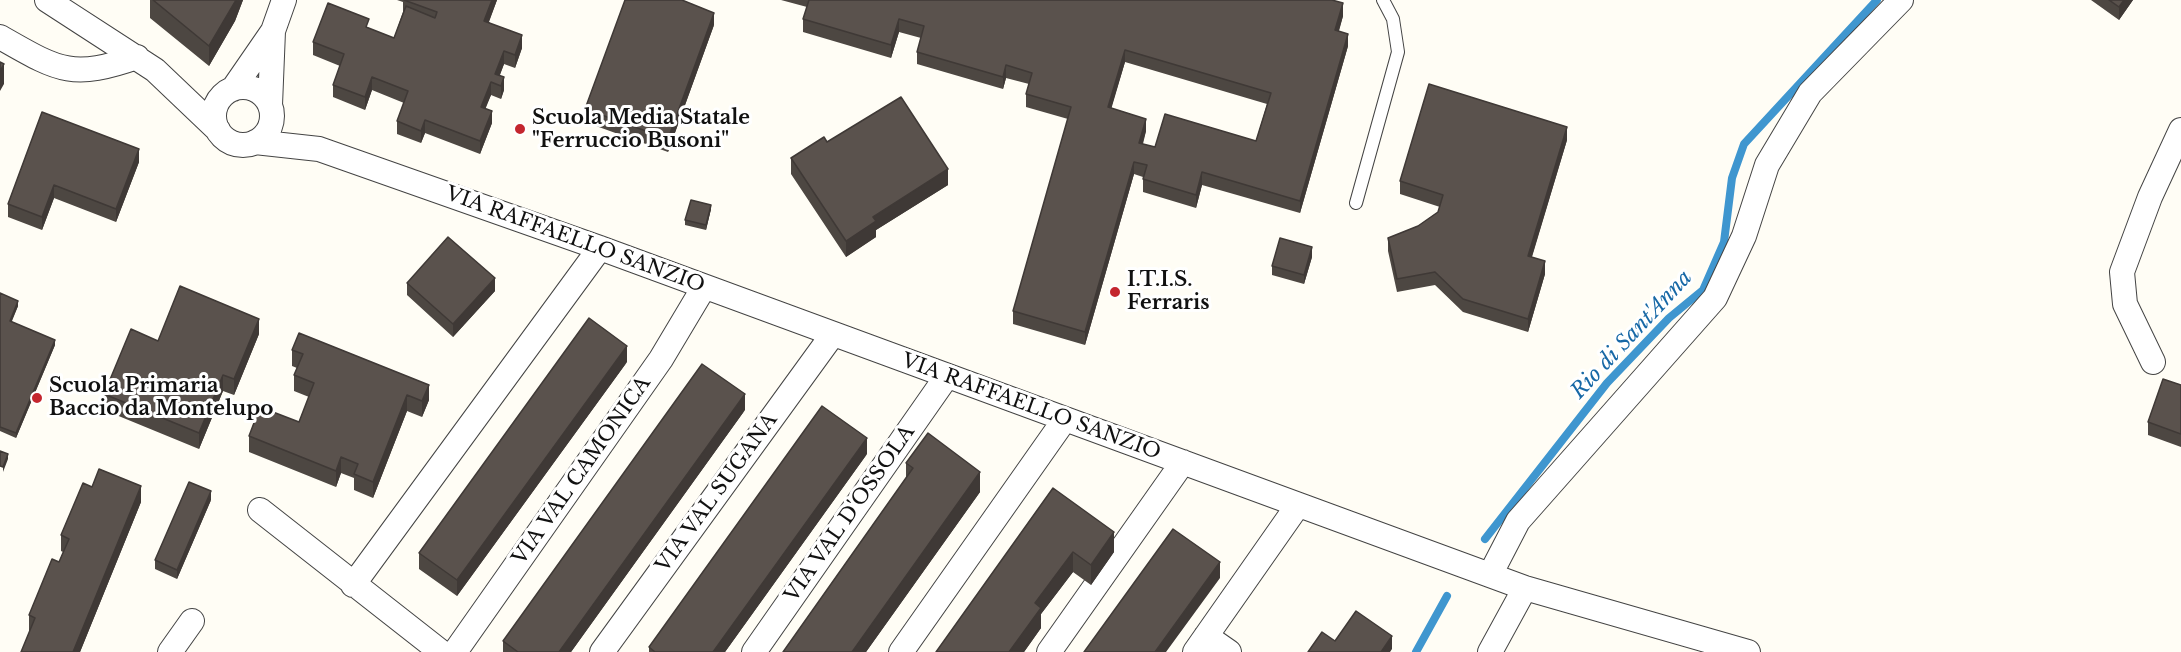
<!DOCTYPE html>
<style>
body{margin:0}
canvas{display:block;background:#fffdf5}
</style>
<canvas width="2181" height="652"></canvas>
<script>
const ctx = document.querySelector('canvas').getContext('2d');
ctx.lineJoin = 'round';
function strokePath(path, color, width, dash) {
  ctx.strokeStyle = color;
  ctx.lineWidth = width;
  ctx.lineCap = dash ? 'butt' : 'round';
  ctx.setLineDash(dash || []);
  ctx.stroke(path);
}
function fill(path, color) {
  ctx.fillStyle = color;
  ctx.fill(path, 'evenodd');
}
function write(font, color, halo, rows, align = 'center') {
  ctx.font = font + ' "Libre Baskerville",serif';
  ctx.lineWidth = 6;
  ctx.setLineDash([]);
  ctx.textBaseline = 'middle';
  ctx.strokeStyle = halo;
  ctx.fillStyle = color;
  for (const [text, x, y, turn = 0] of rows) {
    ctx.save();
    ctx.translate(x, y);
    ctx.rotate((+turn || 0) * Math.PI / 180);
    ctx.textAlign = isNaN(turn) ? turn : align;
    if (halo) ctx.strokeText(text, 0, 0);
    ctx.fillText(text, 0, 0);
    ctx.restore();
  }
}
const stream = new Path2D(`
 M1485,539L1607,383L1669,318L1703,290L1724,242L1732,178L1744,144L1877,0
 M1416,652L1447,596`);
const lane = new Path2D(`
 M1356,203L1398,52L1393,19L1383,0`);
const street = new Path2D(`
 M47,0L155,70L218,130
 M0,37C58,70 71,80 137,57
 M214 116a29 29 0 1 1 58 0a29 29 0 1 1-58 0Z
 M233,89L273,31L284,0
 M270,105L273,31
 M255,142L319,149L600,248L1525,588L1748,652
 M2153,362L2125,304L2122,272L2150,197L2181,130
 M260,510L441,652
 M1490,575L1518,521L1715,298L1744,236L1767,165L1810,93L1901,0
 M353,585L600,248
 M1206,636L1229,652
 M170,652L192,621
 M455,652L661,359L704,287
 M602,652L833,334
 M754,652L947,376
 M901,652L1065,419
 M1049,652L1183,462
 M1195,652L1298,505
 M1490,652L1525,588`);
const wall = new Path2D(`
 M150,0H243L235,21L209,66L150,18Z
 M397,0H497L489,22L522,48L515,68L504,64L500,75L504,90L501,99L491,95L485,108L492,123L480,154L425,133L421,143L397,134V121L404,103L372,90L365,110L333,97V85L340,66L313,55V42L369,29L394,38L403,12V2Z
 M781,0H1332L1343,16L1339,31L1348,46L1300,213L1202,185L1196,208L1143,192V177L1134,174L1085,345L1013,324V311L1068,119L1026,107V94L1029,84L1006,78L1003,89L917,64V52L921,38L899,32L891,58L803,32V19L807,7ZM1125,62L1267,104L1256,141L1155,147L1143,144L1146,131L1111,108Z
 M2091,0H2133L2119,20Z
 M714,25L668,152L585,122V109Z
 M42,112L139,162L116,222L54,198L42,230L8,217V204Z
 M1567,140L1532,257L1545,274L1528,332L1463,312L1435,285L1397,292L1388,251V238L1418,226L1438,212L1440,207L1400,194V181Z
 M827,142L948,185L876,230V237L846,257L791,174V158Z
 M711,209L706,230L685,225V220Z
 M1312,257L1304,284L1272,275V266Z
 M407,283L495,291L453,337L407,295Z
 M0,293L18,306L11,322L55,345L16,438L0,431Z
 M259,334L234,395L223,391L199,449L104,410V394L158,341Z
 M292,350L429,400L422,417L407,411L373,498L354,490V478L341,473L336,487L249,452V436L299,422L309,397L294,391V375L297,368L292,366Z
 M627,362L457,596L419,569V553Z
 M2181,385V447L2148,435V422Z
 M745,410L571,652H503V641Z
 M867,454L725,652H649V647Z
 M906,463L980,492L866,652H783L906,478Z
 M92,487L141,502L80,652H21L30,632L29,631V615L59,562L63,552L61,551V535Z
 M1053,488L1114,552L1091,585L1073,572L1041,614V628L1024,652H936Z
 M211,500L177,579L155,569V560Z`);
const shadedWall = new Path2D(`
 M236,0H243L235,21L209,66V46Z
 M492,0H497L484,34V21Z
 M2124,0H2133L2119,20V7Z
 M1343,3V16L1335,43V30Z
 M714,13V25L668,152V139Z
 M899,19V32L891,58V45Z
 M1348,34V46L1300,213V201Z
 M522,35V48L515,68V55Z
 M1125,50V62L1108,120V107Z
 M504,51V64L496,84L495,74Z
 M4,64V84L0,91V71Z
 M1006,65V78L1003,89V77Z
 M372,77V90L365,110V97Z
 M504,77V90L501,99V86Z
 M491,82V95L481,120V107Z
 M492,111V123L480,154V141Z
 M1146,119V131L1139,155V143Z
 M425,120V133L421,143V131Z
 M1567,127V140L1528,269V256Z
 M139,149V162L116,222V209Z
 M1134,162V174L1085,345V332Z
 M948,169V185L876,230V237L846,257V241L873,217Z
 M1202,172V185L1196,208V195Z
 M54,185V198L42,230V217Z
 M711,205V209L706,230V225Z
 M1312,247V257L1304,284V275Z
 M1545,261V274L1528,332V319Z
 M495,278V291L453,337V324Z
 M18,301V306L10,326V321Z
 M259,319V334L234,395V379Z
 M55,340V345L16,438V433Z
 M627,346V362L457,596V580Z
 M223,375V391L199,449V433Z
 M429,385V400L422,417V401Z
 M745,394V410L571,652H559Z
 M407,395V411L373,498V482Z
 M867,438V454L725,652H713Z
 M8,454V459L3,472V467Z
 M341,457V473L336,487V471Z
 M980,472V492L866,652H852Z
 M141,486V502L80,652H73Z
 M211,491V500L177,579V570Z
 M1114,532V552L1091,585V565Z
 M1073,552V572L1041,614V628L1024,652H1009L1035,603Z
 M1220,562V578L1166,652H1155Z
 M1392,636V649L1390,652H1381Z`);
const building = new Path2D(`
 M153,0H236L209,46Z
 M404,0H492L484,21L522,35L515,55L504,51L495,74L504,77L501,86L491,82L481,107L492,111L480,141L425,120L421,131L397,121L408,91L372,77L365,97L333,85L344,54L313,42L328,3L369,19L366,27L394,38L406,6L435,18L437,12Z
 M625,0H682L714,13L668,139L585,109Z
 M809,0H1332L1343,3L1335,30L1348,34L1300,201L1202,172L1196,195L1143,179L1147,165L1134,162L1085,332L1013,311L1071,107L1026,94L1032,73L1006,65L1003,77L917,52L924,26L899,19L891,45L803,19ZM1125,50L1271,93L1256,141L1165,114L1155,147L1139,143L1146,119L1108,107Z
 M2109,0H2124L2119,7Z
 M0,62L4,64L0,71Z
 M1429,84L1567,127L1528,256L1545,261L1528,319L1463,299L1435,272L1397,279L1388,238L1418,226L1438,212L1443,195L1400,181Z
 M901,97L948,169L873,217L876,221L846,241L791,158L824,137L827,142Z
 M42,112L139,149L116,209L54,185L42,217L8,204Z
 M691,200L711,205L706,225L685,220Z
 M448,237L495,278L453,324L407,283Z
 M1280,238L1312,247L1304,275L1272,266Z
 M180,286L259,319L234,379L223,375L199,433L104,394L131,329L158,341Z
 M0,293L18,301L10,321L55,340L16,433L0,427Z
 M589,318L627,346L457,580L419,553Z
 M299,333L429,385L422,401L407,395L373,482L354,474L358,464L341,457L336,471L249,436L260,407L299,422L314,383L294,375L303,354L292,350Z
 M702,364L745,394L559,652H518L503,641Z
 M2163,379L2181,385V434L2148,422Z
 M822,406L867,438L713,652H655L649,647Z
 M928,433L980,472L852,652H783L913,468L906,463Z
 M0,451L8,454L3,467L0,466Z
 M99,469L141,486L73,652H21L35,618L29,615L52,559L59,562L69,539L61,535L83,483L92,487Z
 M189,482L211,491L177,570L155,560Z
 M1053,488L1114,532L1091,565L1073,552L1035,603L1041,608L1009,652H936Z
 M1173,529L1220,562L1155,652H1084Z
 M1356,611L1392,636L1381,652H1308L1322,632L1335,641Z`);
const markers = [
 [520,129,6,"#c4262e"],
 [1115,292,6,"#c4262e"],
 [37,398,6,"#c4262e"]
];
const poiNames = [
 ["Scuola Media Statale",532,118],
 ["\"Ferruccio Busoni\"",532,141],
 ["I.T.I.S.",1127,280],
 ["Ferraris",1127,303],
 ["Scuola Primaria",49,386],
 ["Baccio da Montelupo",49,409]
];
const streetNames = [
 ["VIA RAFFAELLO SANZIO",575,240,20],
 ["VIA RAFFAELLO SANZIO",1031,407,20],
 ["VIA VAL CAMONICA",582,471,-55],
 ["VIA VAL SUGANA",717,493,-54],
 ["VIA VAL D'OSSOLA",850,514,-55]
];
const waterNames = [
 ["Rio di Sant'Anna",1632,335,-47]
];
strokePath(stream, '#3f96cf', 8);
strokePath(lane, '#444', 14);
strokePath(street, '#444', 26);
strokePath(lane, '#fff', 12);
strokePath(street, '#fff', 24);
fill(wall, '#4d4742');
fill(shadedWall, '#3f3936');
fill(building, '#5a524d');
strokePath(building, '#3f3936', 1.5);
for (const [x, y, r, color] of markers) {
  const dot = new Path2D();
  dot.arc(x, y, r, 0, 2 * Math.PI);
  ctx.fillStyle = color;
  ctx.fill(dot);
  strokePath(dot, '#fff', 2);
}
write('bold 20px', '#111', '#fff', poiNames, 'left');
write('20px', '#111', '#fff', streetNames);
write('italic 21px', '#1768a6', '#fff', waterNames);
</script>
